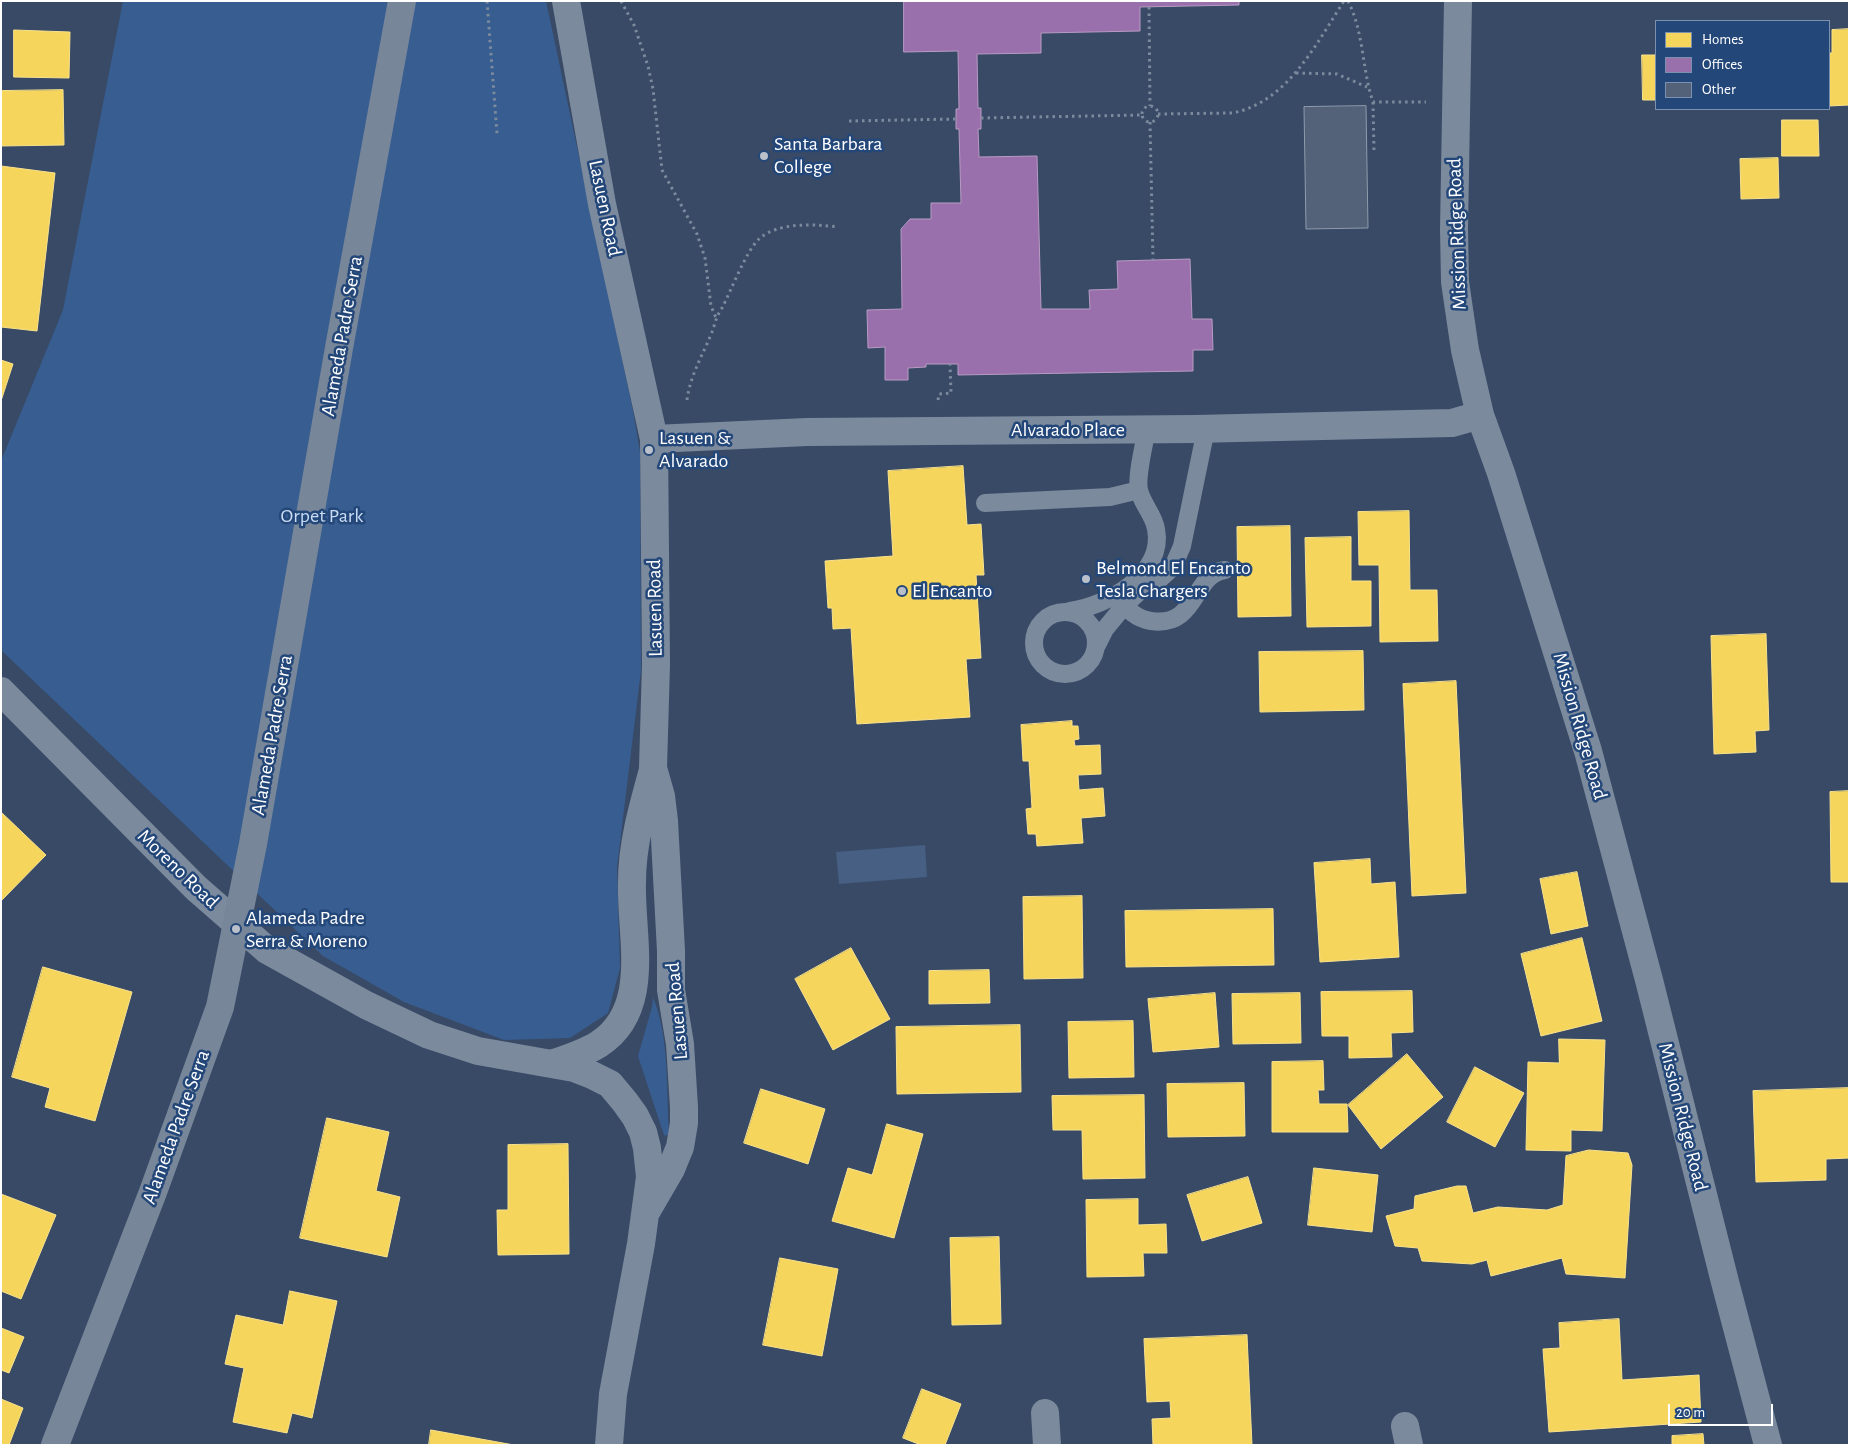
<!DOCTYPE html>
<style>
body{margin:0}
#map{position:relative;width:1850px;height:1446px;overflow:hidden;background:#384a66;font-family:"Alegreya Sans",sans-serif}
canvas{display:block}
.frame{position:absolute;inset:0;border:2px solid #fff;pointer-events:none}
.legend{position:absolute;left:1655px;top:20px;width:175px;height:90px;box-sizing:border-box;background:#24477a;border:1px solid #7c91af;margin:0;padding:6px 9px;list-style:none;font-size:15px;color:#fff}
.legend li{display:flex;align-items:center;gap:10px;height:25px}
.legend b{width:25px;border:1px solid #7c91af}
.scale{position:absolute;left:1668px;top:1404px;width:105px;height:22px;box-sizing:border-box;border:2px solid #fff;border-top:0;padding-left:6px;font-size:15px;line-height:18px;white-space:nowrap;color:#fff;-webkit-text-stroke:4px #24477a;paint-order:stroke}
</style>
<div id="map">
<canvas width="1850" height="1446"></canvas>
<div class="frame"></div>
<ul class="legend">
<li><b style="height:14px;background:#f6d55c"></b>Homes</li>
<li><b style="height:14px;background:#9970ab"></b>Offices</li>
<li><b style="height:14px;background:#536278"></b>Other</li>
</ul>
<div class="scale">20 m</div>
</div>
<script>
const ctx = document.querySelector('canvas').getContext('2d');
ctx.lineJoin = 'round';
function fill(path, color) {
  ctx.fillStyle = color;
  ctx.fill(path, 'evenodd');
}
function strokePath(path, color, width, dash) {
  ctx.strokeStyle = color;
  ctx.lineWidth = width;
  ctx.lineCap = dash ? 'butt' : 'round';
  ctx.setLineDash(dash || []);
  ctx.stroke(path);
}
function write(font, color, halo, rows, align = 'center') {
  ctx.font = font + ' "Alegreya Sans",sans-serif';
  ctx.lineWidth = 5;
  ctx.setLineDash([]);
  ctx.textBaseline = 'middle';
  ctx.strokeStyle = halo;
  ctx.fillStyle = color;
  for (const [text, x, y, turn = 0] of rows) {
    ctx.save();
    ctx.translate(x, y);
    ctx.rotate((+turn || 0) * Math.PI / 180);
    ctx.textAlign = isNaN(turn) ? turn : align;
    if (halo) ctx.strokeText(text, 0, 0);
    ctx.fillText(text, 0, 0);
    ctx.restore();
  }
}
const green = new Path2D(`
 M123,1H546L633,411L640,452L641,670L617,867L620,968L608,1013L570,1038L504,1040L404,1002L323,956L1,650V461L63,310Z
 M653,997C670,1039 666,1089 669,1133L666,1136L664,1135L638,1056L652,1007Z`);
const water = new Path2D(`
 M925,845L927,877L839,884L836,852Z`);
const homes = new Path2D(`
 M1849,29V105L1829,106V53H1832V30Z
 M14,30L70,32L69,78L14,77Z
 M1642,55H1656V100H1643Z
 M63,90L64,145L1,146V91Z
 M1782,120H1818L1819,156H1782Z
 M1778,158L1779,198L1741,199L1740,159Z
 M1,166L55,173L37,331L1,327Z
 M1,360L13,364L1,401Z
 M963,466L967,525L981,524L984,575H976L981,658L966,659L970,717L857,724L851,628L833,629L832,608H828L825,561L893,556L888,471Z
 M1409,511L1410,590H1437L1438,641L1380,642L1379,565H1359L1358,512Z
 M1290,526L1291,616L1238,617L1237,527Z
 M1351,537V581H1371V626L1307,627L1305,538Z
 M1766,634L1769,730L1755,731L1756,752L1714,754L1711,636Z
 M1363,651L1364,710L1260,712L1259,652Z
 M1456,681L1466,893L1412,896L1403,684Z
 M1072,721V726H1078L1079,739L1074,740L1075,746L1100,745L1101,774L1078,775L1079,790L1103,788L1105,816L1081,818L1083,843L1037,846L1036,834H1028L1026,809L1032,808L1029,761H1023L1021,725Z
 M1849,791V882H1831L1830,792Z
 M1,812L46,855L1,901Z
 M1370,859L1371,884L1395,882L1399,957L1320,962L1314,863Z
 M1577,872L1588,926L1551,934L1540,879Z
 M1082,896L1083,978L1024,979L1023,897Z
 M1273,909L1274,965L1126,967L1125,911Z
 M1582,938L1602,1021L1541,1036L1521,954Z
 M851,948L890,1019L833,1050L795,979Z
 M43,967L132,992L95,1121L45,1107L50,1088L12,1077Z
 M989,970L990,1003L929,1004V971Z
 M1412,991L1413,1032L1391,1033L1392,1057L1349,1058V1036H1322L1321,992Z
 M1215,993L1219,1047L1153,1052L1148,999Z
 M1300,993L1301,1043L1233,1044L1232,994Z
 M1133,1021L1134,1077L1069,1078L1068,1022Z
 M1020,1025L1021,1092L897,1094L896,1027Z
 M1559,1039L1605,1040L1602,1131L1571,1130V1151L1526,1150L1528,1062L1559,1063Z
 M1407,1054L1443,1097L1381,1149L1348,1105Z
 M1323,1061L1324,1090H1318L1319,1104H1347L1348,1132H1272V1062Z
 M1475,1067L1524,1093L1495,1147L1447,1122Z
 M1244,1083L1245,1136L1168,1137L1167,1084Z
 M1849,1088V1158L1826,1159V1180L1756,1182L1753,1091Z
 M761,1089L825,1109L808,1164L744,1143Z
 M1144,1095L1145,1178L1083,1179L1082,1130H1053L1052,1096Z
 M327,1118L389,1132L376,1191L400,1197L387,1257L300,1238Z
 M887,1124L923,1134L894,1238L832,1221L848,1168L872,1175Z
 M568,1144L569,1254L498,1255L497,1210H508V1145Z
 M1589,1150L1628,1153L1632,1165L1625,1278L1566,1274L1562,1258L1491,1276L1487,1260L1472,1264L1422,1261L1418,1248L1395,1246L1386,1216L1414,1209L1415,1196L1457,1186H1466L1473,1213L1498,1207L1547,1210L1563,1205L1566,1156Z
 M1314,1168L1378,1175L1372,1232L1308,1225Z
 M1248,1177L1262,1223L1202,1241L1187,1195Z
 M1,1194L56,1215L21,1299L1,1291Z
 M1138,1199V1225L1166,1224L1167,1253H1143L1144,1276L1087,1277L1086,1200Z
 M999,1237L1001,1324L952,1325L950,1238Z
 M780,1258L838,1269L822,1356L763,1345Z
 M290,1291L337,1301L312,1418L292,1413L287,1433L233,1422L244,1368L225,1364L236,1315L283,1325Z
 M1619,1319L1622,1380L1699,1375L1701,1422L1549,1432L1543,1349L1560,1348L1559,1323Z
 M1,1328L24,1337L9,1373L1,1370Z
 M1247,1335L1252,1445H1153L1152,1419L1171,1418L1170,1401L1147,1402L1144,1339Z
 M922,1389L961,1404L945,1445H921L903,1438Z
 M1,1399L23,1408L9,1445H1Z
 M431,1430L514,1445H429Z
 M1703,1434L1704,1445H1672V1436Z`);
const offices = new Path2D(`
 M904,1H1239V5L1140,7V31L1041,33V53L977,54L978,108H981V129H978L979,157L1037,156L1041,309H1090L1089,290L1118,289L1117,261L1190,259L1192,319H1212L1213,350H1193V371L958,375V364H926V367L908,368V380H885V347L868,348L867,310L902,309L901,229L910,219H931V203H961L959,129H956V109H959L958,51L904,52Z`);
const building = new Path2D(`
 M1366,106L1368,228L1306,229L1304,107Z`);
const path = new Path2D(`
 M487,1L497,134
 M621,1L634,25L648,66L653,89L662,170L697,234L705,258L711,306L716,318
 M1348,1C1364,32 1362,70 1373,102H1426
 M1149,7L1150,106
 M1296,73L1337,74L1367,87
 M1373,102L1374,152
 M1142 114a8 8 0 1 1 16 0a8 8 0 1 1-16 0Z
 M1158,114L1232,113C1287,103 1316,44 1344,1
 M981,118L1142,115
 M849,121L956,119
 M1150,122L1153,260
 M687,400C690,377 701,358 710,337C715,326 715,318 722,308C731,291 746,251 759,239C777,222 815,224 838,227
 M938,400L939,394L951,393L950,364`);
const lane = new Path2D(`
 M985,503L1110,497L1139,490
 M1117,597C1127,609 1136,619 1151,621C1198,628 1192,574 1225,570
 M1070,611C1107,606 1165,574 1156,529C1154,515 1142,504 1139,490C1136,477 1144,445 1147,429
 M1034 643a31 31 0 1 1 62 0a31 31 0 1 1-62 0Z
 M1097,645L1105,629L1124,606L1142,589L1160,579L1173,567L1182,546L1206,429`);
const street = new Path2D(`
 M566,1L602,204L654,439L656,664L653,768L661,796L664,821L671,951V990L680,1044L684,1107V1123L680,1147L671,1169L646,1212
 M1458,1L1454,229L1455,282L1465,350L1480,415L1501,473L1588,751L1649,980L1725,1282L1768,1445
 M654,439L807,432L1195,429L1452,423L1480,415
 M1,691L196,888L267,950L366,1005L429,1035L478,1051L574,1068L592,1075L610,1084L625,1102L635,1116L643,1132L647,1148L650,1177L641,1244L613,1394L609,1445
 M554,1063C569,1058 585,1053 599,1044C653,1009 630,935 632,881C632,844 643,806 653,770
 M1045,1413L1047,1445
 M1405,1426L1409,1445`);
const secondary = new Path2D(`
 M55,1445L153,1192L220,1007L253,844L339,348L402,1`);
const markers = [
 [764,156,5,"#b9c0c9"],
 [649,450,5,"#b9c0c9"],
 [1086,579,5,"#b9c0c9"],
 [902,591,5,"#b9c0c9"],
 [236,929,5,"#b9c0c9"]
];
const poiNames = [
 ["Santa Barbara",774,144],
 ["College",774,167],
 ["Lasuen &",659,438],
 ["Alvarado",659,461],
 ["Belmond El Encanto",1096,568],
 ["Tesla Chargers",1096,591],
 ["El Encanto",912,591],
 ["Alameda Padre",246,918],
 ["Serra & Moreno",246,941]
];
const streetNames = [
 ["Lasuen Road",605,208,78],
 ["Mission Ridge Road",1457,234,-92],
 ["Alameda Padre Serra",342,336,-80],
 ["Alvarado Place",1068,430],
 ["Lasuen Road",655,608,-91],
 ["Mission Ridge Road",1580,726,74],
 ["Alameda Padre Serra",272,735,-80],
 ["Moreno Road",178,869,44],
 ["Lasuen Road",677,1011,-95],
 ["Mission Ridge Road",1683,1117,76],
 ["Alameda Padre Serra",176,1127,-70]
];
const parkNames = [
 ["Orpet Park",322,516]
];
fill(green, '#385e91');
fill(water, '#465f83');
fill(homes, '#f6d55c');
strokePath(homes, '#f9e28d', 1);
fill(offices, '#9970ab');
strokePath(offices, '#b89bc4', 1);
fill(building, '#536278');
strokePath(building, '#909bac', 1);
strokePath(path, '#7c8a9d', 3, [2.5, 4]);
strokePath(lane, '#7c8a9d', 18);
strokePath(street, '#7c8a9d', 28);
strokePath(secondary, '#788699', 28);
for (const [x, y, r, color] of markers) {
  const dot = new Path2D();
  dot.arc(x, y, r, 0, 2 * Math.PI);
  ctx.fillStyle = color;
  ctx.fill(dot);
  strokePath(dot, '#24477a', 2);
}
write('20px', '#fff', '#24477a', poiNames, 'left');
write('20px', '#fff', '#24477a', streetNames);
write('20px', '#cadcf4', '#24477a', parkNames);
</script>
